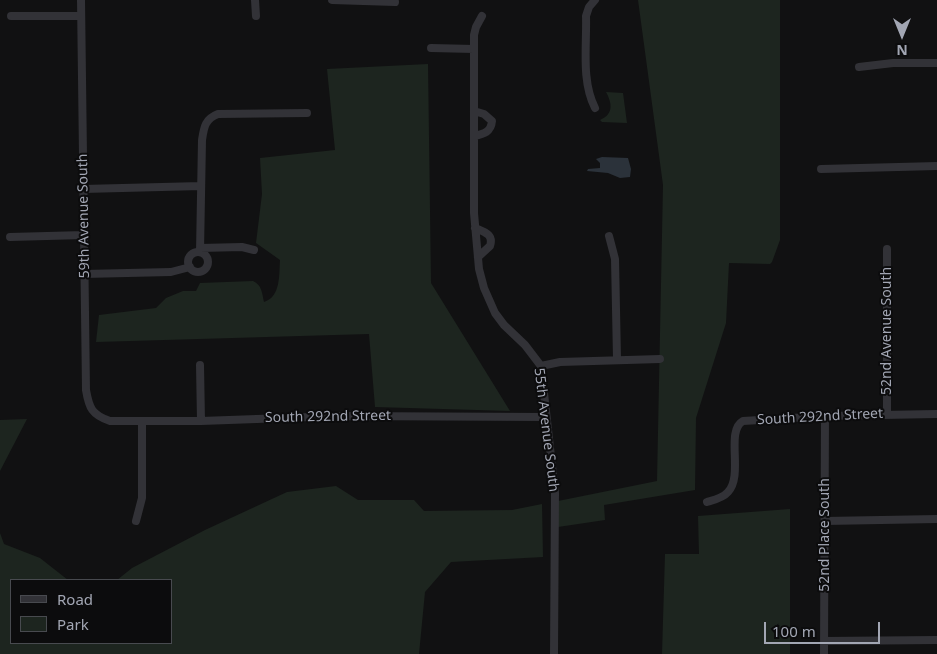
<!DOCTYPE html>
<style>
body{margin:0}
#map{position:relative;width:937px;height:654px;overflow:hidden;background:#111112;font-family:"Noto Sans",sans-serif}
canvas{display:block}
.legend{position:absolute;left:10px;top:579px;width:162px;height:65px;box-sizing:border-box;background:#0c0c0d;border:1px solid #484a4f;margin:0;padding:6px 9px;list-style:none;font-size:15px;color:#a2a6b3}
.legend li{display:flex;align-items:center;gap:10px;height:25px}
.legend b{width:25px;border:1px solid #484a4f}
.north{position:absolute;left:877px;top:10px;width:50px;height:50px;-webkit-text-stroke:4px #0c0c0d;paint-order:stroke;rotate:180deg;font-size:14px;font-weight:700;line-height:20px;text-align:center;color:#a2a6b3}
.north::after{content:'';display:block;margin:auto;width:18px;height:22px;background:#a2a6b3;clip-path:polygon(50% 0,100% 100%,50% 72%,0 100%)}
.scale{position:absolute;left:764px;top:622px;width:116px;height:22px;box-sizing:border-box;border:2px solid #a2a6b3;border-top:0;padding-left:6px;font-size:15px;line-height:18px;white-space:nowrap;color:#a2a6b3;-webkit-text-stroke:4px #0c0c0d;paint-order:stroke}
</style>
<div id="map">
<canvas width="937" height="654"></canvas>
<ul class="legend">
<li><b style="height:6px;background:#323237"></b>Road</li>
<li><b style="height:14px;background:#1d251f"></b>Park</li>
</ul>
<div class="north">N</div>
<div class="scale">100 m</div>
</div>
<script>
const ctx = document.querySelector('canvas').getContext('2d');
ctx.lineJoin = 'round';
function fill(path, color) {
  ctx.fillStyle = color;
  ctx.fill(path, 'evenodd');
}
function strokePath(path, color, width, dash) {
  ctx.strokeStyle = color;
  ctx.lineWidth = width;
  ctx.lineCap = dash ? 'butt' : 'round';
  ctx.setLineDash(dash || []);
  ctx.stroke(path);
}
function write(font, color, halo, rows, align = 'center') {
  ctx.font = font + ' "Noto Sans",sans-serif';
  ctx.lineWidth = 4;
  ctx.setLineDash([]);
  ctx.textBaseline = 'middle';
  ctx.strokeStyle = halo;
  ctx.fillStyle = color;
  for (const [text, x, y, turn = 0] of rows) {
    ctx.save();
    ctx.translate(x, y);
    ctx.rotate((+turn || 0) * Math.PI / 180);
    ctx.textAlign = isNaN(turn) ? turn : align;
    if (halo) ctx.strokeText(text, 0, 0);
    ctx.fillText(text, 0, 0);
    ctx.restore();
  }
}
const green = new Path2D(`
 M638,0H780V240L772,262L770,264L729,263L726,323L696,418L695,490L604,505L605,520L558,527V501L657,481L663,185Z
 M428,64L431,283L510,411L375,407L369,334L96,342L99,315L156,308L166,298L183,291H196L200,283L253,281C262,285 262,293 264,302C281,297 279,274 280,260L256,243L262,194L260,158L335,150L327,69Z
 M606,92L623,93L627,123L602,122L600,120C614,114 612,103 606,92Z
 M27,419L0,471V420Z
 M336,486L358,500H414L424,511L512,510L542,504L543,557L451,562L425,592L419,654H0V533L4,544L40,558L68,580H11V643H171V580H117L132,568L205,530L287,492Z
 M790,509V654H662L665,554H699L698,516Z`);
const water = new Path2D(`
 M602,157L628,158L631,169L630,177L620,178L608,173L587,171L588,169L600,168V163L596,159Z`);
const street = new Path2D(`
 M81,0L86,390C89,408 92,415 110,421H201L340,416L545,417
 M255,0L256,16
 M332,0L395,2
 M595,0L589,7L586,16C587,45 581,81 595,108
 M11,16H81
 M482,16L476,27L474,35V213L479,269L484,288L495,313L504,325L525,345L541,366L555,493L554,654
 M431,48L474,49
 M859,67L893,63H937
 M474,136C484,134 491,132 492,121L484,114L474,111
 M821,169L937,166
 M83,189L201,186
 M475,228C484,232 494,234 490,246L478,257
 M609,236L615,259L617,359
 M10,237L84,235
 M200,248L242,247L254,250
 M200,252L202,140C204,127 205,119 218,114L307,113
 M188 262a10 10 0 1 1 20 0a10 10 0 1 1-20 0Z
 M84,274L171,272L190,267
 M200,365L201,421
 M541,366L560,362L660,359
 M887,414V249
 M707,502C714,500 723,498 728,492C744,475 725,431 743,421L825,416L937,414
 M136,521L142,498V421
 M825,521L937,519
 M824,641L937,640
 M824,654L825,416`);
const streetNames = [
 ["59th Avenue South",84,216,-91],
 ["52nd Avenue South",887,331,-90],
 ["South 292nd Street",328,417,-1],
 ["South 292nd Street",820,417,-3],
 ["55th Avenue South",546,430,83],
 ["52nd Place South",825,535,-90]
];
fill(green, '#1d251f');
fill(water, '#2b323a');
strokePath(street, '#323237', 8);
write('14px', '#a2a6b3', '#0c0c0d', streetNames);
</script>
